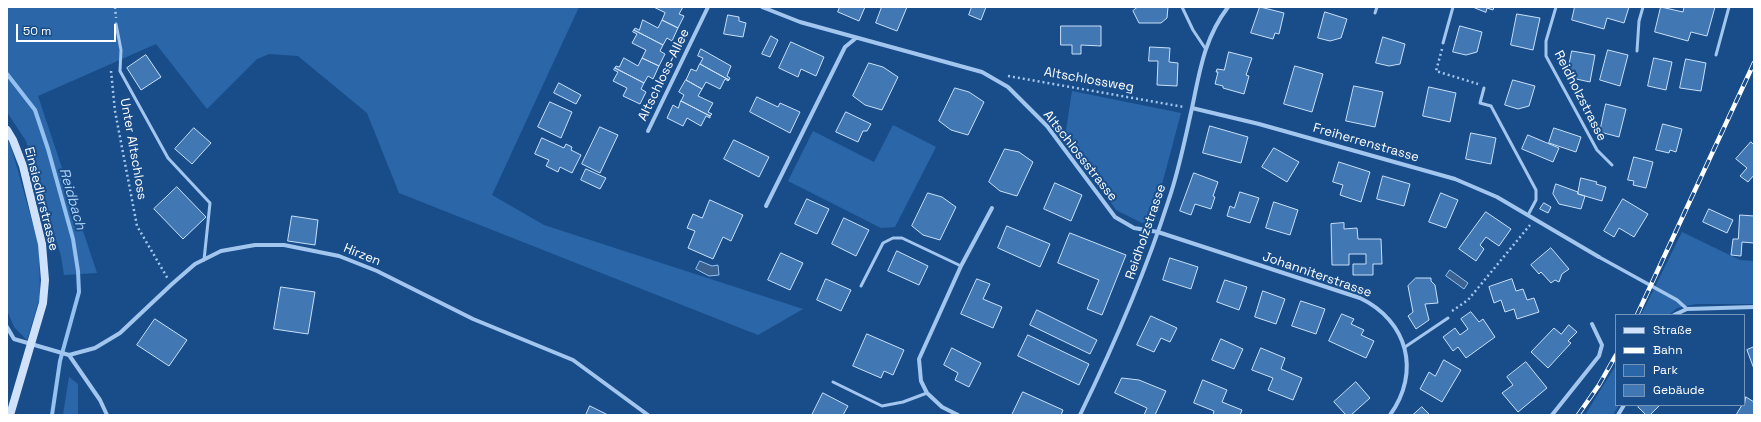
<!DOCTYPE html>
<meta charset="utf-8">
<style>
body{margin:0}
#map{position:relative;width:1761px;height:422px;overflow:hidden;background:#194d8a;font-family:"Space Grotesk",sans-serif}
canvas{display:block}
.frame{position:absolute;inset:0;border:8px solid #fff;pointer-events:none}
.legend{position:absolute;left:1615px;top:314px;width:130px;height:92px;box-sizing:border-box;background:#194d8a;border:1px solid #7594b9;margin:0;padding:5px 7px;list-style:none;font-size:12px;color:#fff}
.legend li{display:flex;align-items:center;gap:8px;height:20px}
.legend b{width:20px;border:1px solid #7594b9}
.scale{position:absolute;left:16px;top:24px;width:100px;height:18px;box-sizing:border-box;border:2px solid #fff;border-top:0;padding-left:5px;font-size:12px;line-height:14px;white-space:nowrap;color:#fff;-webkit-text-stroke:3px #194d8a;paint-order:stroke}
</style>
<div id="map">
<canvas width="1761" height="422"></canvas>
<div class="frame"></div>
<ul class="legend">
<li><b style="height:5px;background:#cfe2fa"></b>Straße</li>
<li><b style="height:5px;background:#fff"></b>Bahn</li>
<li><b style="height:11px;background:#2b67a8"></b>Park</li>
<li><b style="height:11px;background:#4177b2"></b>Gebäude</li>
</ul>
<div class="scale">50 m</div>
</div>
<script>
const ctx = document.querySelector('canvas').getContext('2d');
ctx.lineJoin = 'round';
function fill(path, color) {
  ctx.fillStyle = color;
  ctx.fill(path, 'evenodd');
}
function strokePath(path, color, width, dash) {
  ctx.strokeStyle = color;
  ctx.lineWidth = width;
  ctx.lineCap = dash ? 'butt' : 'round';
  ctx.setLineDash(dash || []);
  ctx.stroke(path);
}
function write(font, color, halo, rows, align = 'center') {
  ctx.font = font + ' "Space Grotesk",sans-serif';
  ctx.lineWidth = 4;
  ctx.setLineDash([]);
  ctx.textBaseline = 'middle';
  ctx.strokeStyle = halo;
  ctx.fillStyle = color;
  for (const [text, x, y, turn = 0] of rows) {
    ctx.save();
    ctx.translate(x, y);
    ctx.rotate((+turn || 0) * Math.PI / 180);
    ctx.textAlign = isNaN(turn) ? turn : align;
    if (halo) ctx.strokeText(text, 0, 0);
    ctx.fillText(text, 0, 0);
    ctx.restore();
  }
}
const green = new Path2D(`
 M7,7H579L492,195L544,225L803,309L758,335L399,193L367,113L298,56L269,54L257,59L207,109L156,44L38,96L97,273L64,275L61,256L26,141L7,112Z
 M1072,91L1181,113L1153,218L1142,223L1116,210L1065,137Z
 M893,125L936,147L895,227L881,228L788,181L813,131L874,162Z
 M7,139L11,146L39,246L40,297L27,340L14,327L7,310Z
 M1682,232L1740,260L1754,261V304H1696L1677,308L1669,315H1641Z
 M1616,365V405H1619L1613,415H1585Z
 M69,377L78,384V415H63Z`);
const water = new Path2D(`
 M700,261L712,266L718,265L719,275L709,276L696,269Z
 M1450,270L1468,283L1464,289L1446,276Z`);
const stream = new Path2D(`
 M7,74L35,110L48,149L73,239L78,271L79,292L60,361L52,415`);
const building = new Path2D(`
 M654,7H683L679,14L684,16L678,28L662,20L665,13Z
 M840,7H865L859,21L838,12Z
 M882,7H907L897,31L876,23Z
 M972,7H986L981,20L969,15Z
 M1138,7H1168L1167,18L1161,23H1139L1133,11Z
 M1260,7L1284,13L1279,34L1275,33L1273,39L1251,33Z
 M1473,7H1494L1493,10L1487,8L1486,12Z
 M1575,7H1629L1624,23L1607,18L1604,29L1572,20Z
 M1661,7L1683,12L1684,7H1715L1707,36L1691,32L1688,41L1655,32Z
 M1325,12L1347,19L1341,38L1330,41L1318,38Z
 M1517,14L1540,18L1533,50L1511,45Z
 M728,15L739,17V21L746,23L743,37L724,34Z
 M643,20L658,28L662,20L678,28L672,41L667,38L663,45L634,30L635,28L639,30Z
 M1061,26H1101V46L1081,45V54H1072V45H1061Z
 M1460,26L1482,32L1477,52L1466,55L1453,52Z
 M634,30L663,45L660,51L665,54L659,66L642,58L646,50L632,43L637,34L633,32Z
 M771,36L778,40L770,57L762,54Z
 M1383,37L1405,44L1400,64L1389,66L1376,63Z
 M791,42L824,57L816,76L801,69L798,77L779,68Z
 M1150,47L1170,48L1169,62L1178,63L1177,86L1157,85L1158,61H1149Z
 M701,49L731,66L727,76L730,78L729,80L700,64L703,58L698,56Z
 M1608,50L1628,55L1620,86L1600,80Z
 M1572,51L1595,55L1590,82L1567,77Z
 M1229,52L1252,58L1246,75L1249,76L1244,94L1223,88V86L1215,84L1218,72H1216L1217,69L1224,70Z
 M146,55L161,77L141,90L127,68Z
 M624,58L638,66L642,58L659,66L653,79L648,76L644,83L615,68L616,66L619,67Z
 M1654,58L1672,62L1666,90L1648,86Z
 M1686,59L1706,63L1701,91L1680,88Z
 M869,63L883,67L898,77L882,110L865,105L853,96Z
 M700,64L729,80L728,81L725,79L720,89L706,82L702,89L686,80L691,69L696,71Z
 M1295,66L1323,74L1312,112L1284,104Z
 M615,68L644,83L641,89L646,92L640,104L623,96L627,88L613,81L618,72L614,70Z
 M686,80L702,89L698,96L713,103L708,112L712,114L710,116L681,101L684,95L679,92Z
 M1513,80L1535,86L1529,106L1518,109L1505,105Z
 M559,83L581,95L576,104L554,93Z
 M1354,86L1383,92L1375,127L1346,121Z
 M1429,87L1456,93L1450,122L1423,116Z
 M955,88L969,92L984,102L968,135L951,130L939,121Z
 M757,97L778,107L780,103L800,112L790,133L750,112Z
 M681,101L710,116V118L706,116L701,126L687,118L683,126L667,118L673,105L678,108Z
 M550,102L572,112L561,138L538,127Z
 M1606,104L1626,109L1619,137L1600,132Z
 M846,112L871,124L867,131H863L858,142L836,132Z
 M1663,124L1682,129L1676,152L1670,150L1669,153L1656,150Z
 M1210,126L1248,137L1241,163L1203,153Z
 M600,127L618,135L600,173L582,164Z
 M194,128L211,143L192,164L175,149Z
 M1554,128L1581,137L1576,152L1549,143Z
 M1471,133L1496,138L1491,164L1466,159Z
 M1528,135L1559,148L1553,162L1522,149Z
 M542,138L564,148L566,144L572,147L571,150L581,155L572,173L560,167L558,172L546,166L549,160L535,154Z
 M734,140L769,157L759,177L724,159Z
 M1751,142L1754,145V175L1748,182L1740,176L1747,168L1736,159Z
 M1274,148L1299,162L1287,182L1262,167Z
 M1005,149L1019,152L1033,162L1017,196L1000,191L989,182Z
 M1634,157L1653,162L1646,188L1633,185L1634,181L1628,180Z
 M1339,162L1370,172L1361,202L1340,195L1343,185L1333,182Z
 M586,169L606,178L600,189L581,180Z
 M1194,173L1218,182L1213,196L1215,197L1211,209L1195,204L1191,215L1180,211Z
 M1383,176L1410,184L1404,206L1377,199Z
 M1581,178L1597,182L1596,184L1606,187L1602,201L1578,194Z
 M1055,183L1082,195L1071,221L1044,209Z
 M1556,184L1578,192V194L1585,196L1581,209L1559,204L1553,194Z
 M177,187L206,217L183,239L154,209Z
 M1240,192L1259,198L1250,223L1227,216L1230,206L1234,208Z
 M928,193L942,197L956,207L940,240L923,235L912,226Z
 M1441,193L1458,200L1446,228L1429,222Z
 M807,199L829,209L817,234L795,224Z
 M1623,199L1648,214L1634,237L1619,228L1614,237L1604,231Z
 M710,200L743,215L731,241L723,237L713,259L688,248L695,231L687,228L693,214L702,218Z
 M1274,202L1298,210L1290,235L1266,228Z
 M1544,203L1551,207L1548,213L1540,209Z
 M1709,209L1733,220L1727,233L1703,222Z
 M1486,212L1511,229L1499,246L1486,237L1480,245L1484,249L1476,261L1459,249Z
 M1740,215L1754,216V243L1742,242L1741,256L1731,255L1733,239H1738Z
 M292,216L318,220L315,245L288,241Z
 M844,218L869,230L856,256L832,244Z
 M1344,223V229L1357,228L1358,239H1381L1382,264H1373V275H1353V264H1366V254H1349V265H1332L1331,224Z
 M1007,226L1050,244L1040,267L998,248Z
 M1070,233L1126,255L1102,315L1087,309L1099,280L1058,263Z
 M1551,248L1569,269L1562,274L1559,282L1555,280L1551,283L1541,272L1539,274L1531,265Z
 M897,251L928,266L919,285L888,271Z
 M781,253L803,263L790,290L768,280Z
 M1170,258L1198,267L1191,289L1163,280Z
 M1416,278H1431V281L1435,285L1438,303L1425,304L1429,320L1416,329L1408,316L1413,312L1408,286Z
 M826,279L851,290L841,311L817,300Z
 M977,279L990,284L983,299L1002,307L993,328L961,314Z
 M1512,279L1516,291L1523,289L1527,300L1534,298L1539,312L1517,319L1514,309L1505,312L1501,300L1494,303L1489,287Z
 M1225,280L1247,287L1239,310L1217,302Z
 M281,287L315,292L308,334L274,329Z
 M1263,291L1285,299L1276,324L1255,317Z
 M1301,301L1325,309L1316,334L1292,326Z
 M1037,310L1097,340L1090,354L1030,325Z
 M1471,312L1479,322L1483,319L1495,337L1466,358L1458,347L1453,351L1443,337L1455,328L1460,335L1468,329L1461,319Z
 M1342,314L1354,319L1351,324L1364,330L1361,335L1374,341L1366,358L1329,341Z
 M1151,316L1177,328L1170,342L1161,338L1154,352L1137,345Z
 M155,319L187,340L169,366L137,345Z
 M1569,325L1577,332L1568,341L1571,343L1548,368L1531,352L1554,328L1561,334Z
 M867,334L904,350L893,375L884,371L881,378L853,366Z
 M1028,335L1089,364L1079,385L1018,356Z
 M1221,339L1243,349L1234,369L1212,360Z
 M1754,347V369L1747,350Z
 M952,348L981,363L969,387L955,380L958,373L944,365Z
 M1261,348L1285,358L1281,369L1302,378L1293,400L1268,390L1273,378L1252,370Z
 M1444,360L1461,370L1442,402L1420,389L1429,372L1435,376Z
 M1526,362L1547,388L1518,412L1502,393L1513,385L1507,377Z
 M1122,378L1139,380L1166,391L1155,415H1144L1147,408L1115,393Z
 M1203,380L1227,390L1222,402L1242,410L1240,415H1213L1214,411L1194,403Z
 M1356,382L1370,398L1351,415H1346L1334,402Z
 M1023,392L1063,410L1061,415H1012Z
 M823,393L848,406L843,415H812Z
 M1746,397L1754,402V415H1736L1742,405H1744Z
 M1640,405H1658L1659,406L1650,415H1646L1638,407Z
 M590,406L608,415H586Z
 M1422,407L1430,415H1413Z`);
const path = new Path2D(`
 M115,7L116,18
 M1442,49L1436,71L1478,84
 M111,71L115,111L137,226L168,279
 M1008,76L1184,107
 M1452,311L1468,300L1530,225`);
const service = new Path2D(`
 M1182,7L1193,30L1205,48
 M1556,7L1546,41V56L1597,150L1612,165
 M1375,13L1377,7
 M116,24L121,50L120,71L168,158L210,203L204,260
 M1443,43L1453,7
 M1637,51L1639,21L1643,7
 M1716,55L1729,7
 M1484,88L1480,103L1491,106L1536,190V200L1528,215
 M861,286L883,243L893,238H902L961,266
 M1405,347L1448,318
 M833,382L882,406L903,402L927,393`);
const pedestrian = new Path2D(`
 M1599,257L1677,300L1687,309`);
const minor = new Path2D(`
 M762,7L800,22L982,72L1008,87L1047,126L1115,217L1134,228L1158,232L1360,298C1408,321 1421,372 1390,415
 M1192,108L1259,124L1455,179L1497,197L1599,257
 M648,131L708,7
 M766,206L845,47L856,38
 M1674,315L1687,309L1754,307
 M7,327L14,339L69,355L100,400L107,415
 M69,355L95,348L120,333L172,284L195,264L221,251L255,245H284L339,256L377,271L473,319L573,360L648,415
 M958,415L942,407L927,393L921,381L919,359L961,266L992,208
 M1080,415C1114,345 1145,274 1169,199C1179,170 1185,139 1192,108C1200,70 1204,39 1228,7
 M1552,415L1599,356L1602,345L1592,324
 M1618,415L1624,405`);
const secondary = new Path2D(`
 M7,130L13,140L23,166L42,244L45,280L43,303L10,415`);
const rail = new Path2D(`
 M1637,315L1754,63
 M1578,415L1599,385L1616,355`);
const streetNames = [
 ["Altschloss-Allee",664,75,-64],
 ["Altschlossweg",1089,80,10],
 ["Reidholzstrasse",1580,96,63],
 ["Freiherrenstrasse",1366,143,16],
 ["Unter Altschloss",133,149,80],
 ["Altschlossstrasse",1080,156,52],
 ["Einsiedlerstrasse",41,199,76],
 ["Reidholzstrasse",1146,232,-71],
 ["Hirzen",362,255,22],
 ["Johanniterstrasse",1317,275,19]
];
const waterNames = [
 ["Reidbach",72,199,74]
];
fill(green, '#2b67a8');
fill(water, '#3c638f');
strokePath(water, '#95c1f0', 1);
strokePath(stream, '#95c1f0', 4);
fill(building, '#4177b2');
strokePath(building, '#c8e0fa', 1);
strokePath(path, '#a2c6ee', 2.5, [2, 3]);
strokePath(service, '#a2c6ee', 3);
strokePath(pedestrian, '#a2c6ee', 3.5);
strokePath(minor, '#a2c6ee', 4);
strokePath(secondary, '#cfe2fa', 8);
strokePath(rail, '#fff', 4.5);
strokePath(rail, '#194d8a', 3, [9]);
write('13px', '#fff', '#194d8a', streetNames);
write('italic 14px', '#aed0f5', '#194d8a', waterNames);
</script>
